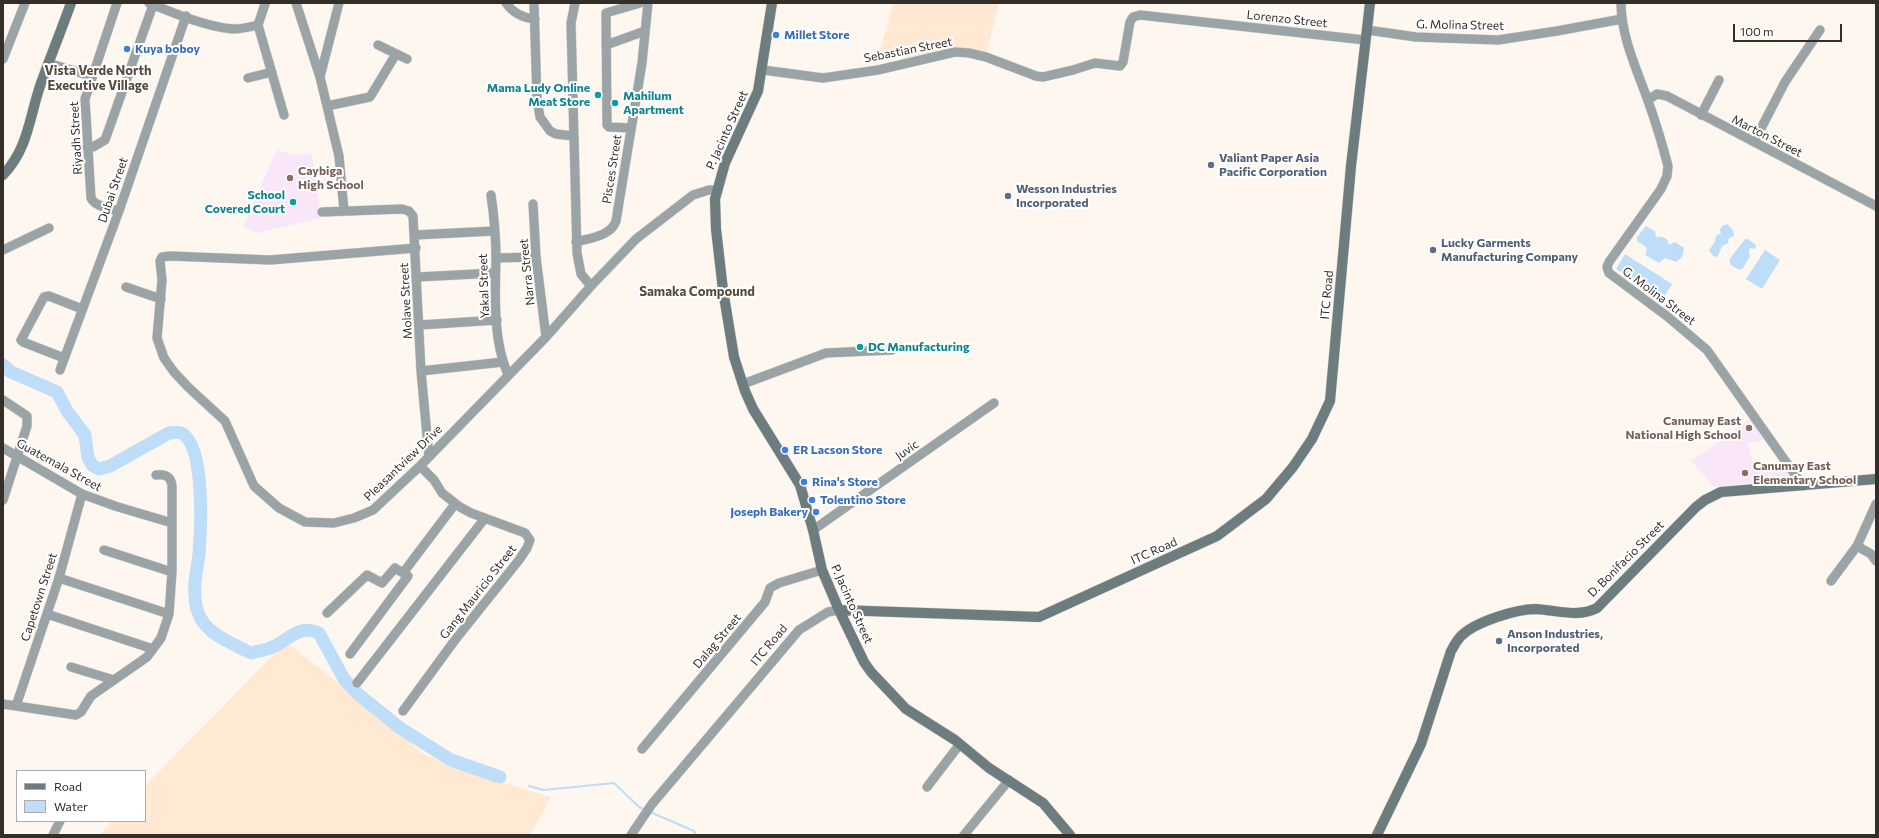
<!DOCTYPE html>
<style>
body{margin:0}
#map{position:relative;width:1879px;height:838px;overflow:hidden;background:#fdf7f0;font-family:Commissioner,sans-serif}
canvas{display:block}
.frame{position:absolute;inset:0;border:4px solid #342e28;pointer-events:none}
.legend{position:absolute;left:16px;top:770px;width:130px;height:52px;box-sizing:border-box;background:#fff;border:1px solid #aeaba9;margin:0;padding:5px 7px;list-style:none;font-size:12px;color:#342e28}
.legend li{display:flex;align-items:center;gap:8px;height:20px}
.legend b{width:20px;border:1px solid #aeaba9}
.scale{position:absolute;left:1733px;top:24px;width:109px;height:18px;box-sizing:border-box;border:2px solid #342e28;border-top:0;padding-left:5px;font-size:12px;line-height:14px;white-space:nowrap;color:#342e28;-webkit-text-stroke:3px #fff;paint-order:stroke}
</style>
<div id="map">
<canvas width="1879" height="838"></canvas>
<div class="frame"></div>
<ul class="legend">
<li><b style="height:5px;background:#6d7c7e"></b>Road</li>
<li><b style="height:11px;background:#bdddf9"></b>Water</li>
</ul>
<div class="scale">100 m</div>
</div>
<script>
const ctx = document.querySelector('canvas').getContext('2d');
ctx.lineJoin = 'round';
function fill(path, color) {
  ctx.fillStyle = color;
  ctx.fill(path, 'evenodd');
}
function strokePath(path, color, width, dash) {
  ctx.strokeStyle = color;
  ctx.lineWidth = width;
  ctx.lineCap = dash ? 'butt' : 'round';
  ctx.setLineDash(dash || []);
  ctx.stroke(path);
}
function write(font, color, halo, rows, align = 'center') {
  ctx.font = font + ' Commissioner,sans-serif';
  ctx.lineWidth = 4;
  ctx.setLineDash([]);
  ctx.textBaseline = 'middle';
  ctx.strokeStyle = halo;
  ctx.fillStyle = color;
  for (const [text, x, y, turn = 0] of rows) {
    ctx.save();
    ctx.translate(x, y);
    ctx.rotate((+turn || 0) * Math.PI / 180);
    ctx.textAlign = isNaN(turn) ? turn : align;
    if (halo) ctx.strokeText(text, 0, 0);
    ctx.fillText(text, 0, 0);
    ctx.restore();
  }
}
const built = new Path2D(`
 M893,3H999L986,54L955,48L910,61L880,51Z
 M286,642L368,706L421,752L453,768L551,797L530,835H99L112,821H145V786Z`);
const education = new Path2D(`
 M277,150L293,155L312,154L321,218L257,233L243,227Z
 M1752,417L1768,439L1748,443L1753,466L1786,462L1788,479L1714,487L1691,461L1705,452Z`);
const water = new Path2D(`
 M1727,224L1733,230L1734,236L1729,238L1728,243L1722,246L1718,256L1714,257L1709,250L1715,242L1716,236L1721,233L1720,230L1722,226Z
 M1646,226L1655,231L1656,237C1662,235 1668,238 1669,245L1675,242L1684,248L1682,257L1676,262L1665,258L1659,263L1645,255L1647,251L1646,247L1637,241V237Z
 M1745,239H1748L1756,245L1755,249L1750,248L1749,250L1750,256L1743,268L1739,270L1731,265L1729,260Z
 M1765,250L1780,260L1762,289L1746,279Z
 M1625,254L1672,284L1663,299L1616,269Z`);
const stream = new Path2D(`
 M529,786L544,790L614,783L639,807L645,810
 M650,812L694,831L696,835`);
const river = new Path2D(`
 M3,365L11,372L57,392L67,411L85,435L88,458L93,466L99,469L110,466L169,433C173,433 179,431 183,434C205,449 201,529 199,553C198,567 193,581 195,595C195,602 197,612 201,619C211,636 234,644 251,653C257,651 264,651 270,648C287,642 299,623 319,633L344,679L358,694L400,728L451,760L500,777`);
const street = new Path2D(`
 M117,3L85,99L91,198C95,207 110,208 119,211
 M149,3C173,13 207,27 233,29C241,29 250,27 258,25
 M296,3L320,77L339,156L344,211
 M506,3C513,13 523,18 535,19
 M534,3L537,100L540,117L550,131L556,134L573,136
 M575,3L571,23L577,253L581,274L591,286
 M1621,3C1621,35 1636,68 1647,98C1655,120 1662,143 1668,166L1667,176L1661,189L1609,262L1607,267L1609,273L1668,317L1707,350L1803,486
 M265,4L258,25L284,115
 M1367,30L1416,37L1498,40L1557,31L1622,19
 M378,45L407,59
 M606,45L645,31
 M3,59L25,3
 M48,63L91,76
 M763,70L823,78L878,70L955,52L969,53L986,57L1036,76L1043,77L1073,70L1095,63L1120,66L1123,62L1130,22L1133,17L1140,15L1365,40
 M320,77L339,3
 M248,78L272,72
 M1648,100L1657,94L1667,96L1876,206
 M327,106L370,97L396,54
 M1701,115L1719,80
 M631,128L609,127L607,125L606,13L640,3
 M1754,142L1785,82L1820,30
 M87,147H93L105,140L153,5
 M491,195C494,216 496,238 496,259C495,294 493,342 508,374
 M533,204L536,257L546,337
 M322,212L402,209L409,211L413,216L421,371L429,457
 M415,235L494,231
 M576,242C590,238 611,236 616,221L642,63L648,3
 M416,248L270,260L170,256L162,257L160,261L162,280L157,338L164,358L174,372L188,387L225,421L254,486L279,508L305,522L334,523L354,518L373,510L420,466L546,337L591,286L636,239L693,195L709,190H717
 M3,250L49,228
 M496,258L536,257
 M418,277L495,273
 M126,287L161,299
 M420,325L497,320
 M64,358L23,342L21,340L44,297L49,296L82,309
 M60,370L119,211L186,16
 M421,371L503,362
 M743,384L826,353L892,350
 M3,400L27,416V426L3,500
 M3,448L82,494L115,506L172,523
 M813,530L994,403
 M1857,546L1871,554L1876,561
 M104,550L172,572
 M59,578L169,614
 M1831,581L1857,546L1876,504
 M327,613L367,575L382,583L395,568L403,573
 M47,614L153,649
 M350,654L408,576L403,573L455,504
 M71,667L114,680
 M357,683L485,518
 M3,704L76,715L81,712L91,696L147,657L161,638L169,614L172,572V486C171,476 165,474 156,475
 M16,706L59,578L82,494
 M403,711L455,640L519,560L527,548L530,540L525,533L471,513L460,507L442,493L434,480L420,466
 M642,749L765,602L770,588L779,583L822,570
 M927,787L960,744
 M53,835L60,821
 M631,835L652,804L799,630L828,612L839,610
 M964,835L1009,780`);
const secondary = new Path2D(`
 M772,3L758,91L725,163L715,199L716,229L723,290L734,357L745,391L753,409L800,485L813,530L822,570L839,610L864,662L871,672L906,709L955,740L989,768L1043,803L1070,835
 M3,175C28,149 29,119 40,86C50,58 61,31 71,3
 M839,610L1039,617L1217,536L1266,499L1293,467L1312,439L1330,401L1351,166L1370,3
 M1377,835L1421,744L1451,651C1454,646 1457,640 1461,636C1475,622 1516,609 1536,609C1556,610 1578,618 1597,608L1696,507L1705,500L1721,492L1876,479`);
const markers = [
 [776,35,4,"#3f7fe0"],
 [127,49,4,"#3f7fe0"],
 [598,95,4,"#0f9aa8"],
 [615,103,4,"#0f9aa8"],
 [1211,165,4,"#5c6f8a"],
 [290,178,4,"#8d6e63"],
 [1008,196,4,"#5c6f8a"],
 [293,202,4,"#0f9aa8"],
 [1433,250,4,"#5c6f8a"],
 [860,347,4,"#0f9aa8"],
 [1749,428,4,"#8d6e63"],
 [785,450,4,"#3f7fe0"],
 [1745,473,4,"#8d6e63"],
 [804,482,4,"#3f7fe0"],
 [812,500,4,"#3f7fe0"],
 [816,512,4,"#3f7fe0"],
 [1499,641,4,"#5c6f8a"]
];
const streetNames = [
 ["Lorenzo Street",1287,19,6],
 ["G. Molina Street",1460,25,1],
 ["Sebastian Street",908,50,-11],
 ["P. Jacinto Street",727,130,-66],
 ["Marton Street",1767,136,27],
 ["Riyadh Street",76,138,-93],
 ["Pisces Street",612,169,-81],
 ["Dubai Street",113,190,-71],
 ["Narra Street",527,272,-96],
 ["Yakal Street",484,286,-92],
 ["ITC Road",1327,295,-85],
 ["G. Molina Street",1659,296,37],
 ["Molave Street",406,301,-93],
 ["Juvic",907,450,-35],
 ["Pleasantview Drive",403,463,-44],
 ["Guatemala Street",59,465,29],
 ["ITC Road",1154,551,-24],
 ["D. Bonifacio Street",1626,559,-45],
 ["Gang Mauricio Street",478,592,-52],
 ["Capetown Street",39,597,-72],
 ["P. Jacinto Street",852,604,66],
 ["Dalag Street",717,641,-50],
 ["ITC Road",769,645,-50]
];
const shopNames = [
 ["Millet Store",784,35],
 ["Kuya boboy",135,49],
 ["ER Lacson Store",793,450],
 ["Rina's Store",812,482],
 ["Tolentino Store",820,500],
 ["Joseph Bakery",808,512,"right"]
];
const cultureNames = [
 ["Mama Ludy Online",590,88],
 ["Meat Store",590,102],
 ["Mahilum",623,96,"left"],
 ["Apartment",623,110,"left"],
 ["School",285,195],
 ["Covered Court",285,209],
 ["DC Manufacturing",868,347,"left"]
];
const serviceNames = [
 ["Valiant Paper Asia",1219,158],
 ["Pacific Corporation",1219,172],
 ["Wesson Industries",1016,189],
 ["Incorporated",1016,203],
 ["Lucky Garments",1441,243],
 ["Manufacturing Company",1441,257],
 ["Anson Industries,",1507,634],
 ["Incorporated",1507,648]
];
const educationNames = [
 ["Caybiga",298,171],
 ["High School",298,185],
 ["Canumay East",1741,421,"right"],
 ["National High School",1741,435,"right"],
 ["Canumay East",1753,466],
 ["Elementary School",1753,480]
];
const neighbourhoodNames = [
 ["Vista Verde North",98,71],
 ["Executive Village",98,86],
 ["Samaka Compound",697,292]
];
fill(built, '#ffe9d3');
fill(education, '#f9e7f9');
fill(water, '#bdddf9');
strokePath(stream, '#bdddf9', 2);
strokePath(river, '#bdddf9', 13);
strokePath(street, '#d9d3cc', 10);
strokePath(secondary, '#d9d3cc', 11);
strokePath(street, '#9aa4a6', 9);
strokePath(secondary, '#6d7c7e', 10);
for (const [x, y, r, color] of markers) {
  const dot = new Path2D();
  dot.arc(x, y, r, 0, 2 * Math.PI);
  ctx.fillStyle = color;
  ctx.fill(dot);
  strokePath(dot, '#fff', 1.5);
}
write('12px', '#342e28', '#fff', streetNames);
write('bold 12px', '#366cbe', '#fff', shopNames, 'left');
write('bold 12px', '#0d838f', '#fff', cultureNames, 'right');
write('bold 12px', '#4e5e75', '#fff', serviceNames, 'left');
write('bold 12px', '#785e54', '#fff', educationNames, 'left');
write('bold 13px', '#574a3d', '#fff', neighbourhoodNames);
</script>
